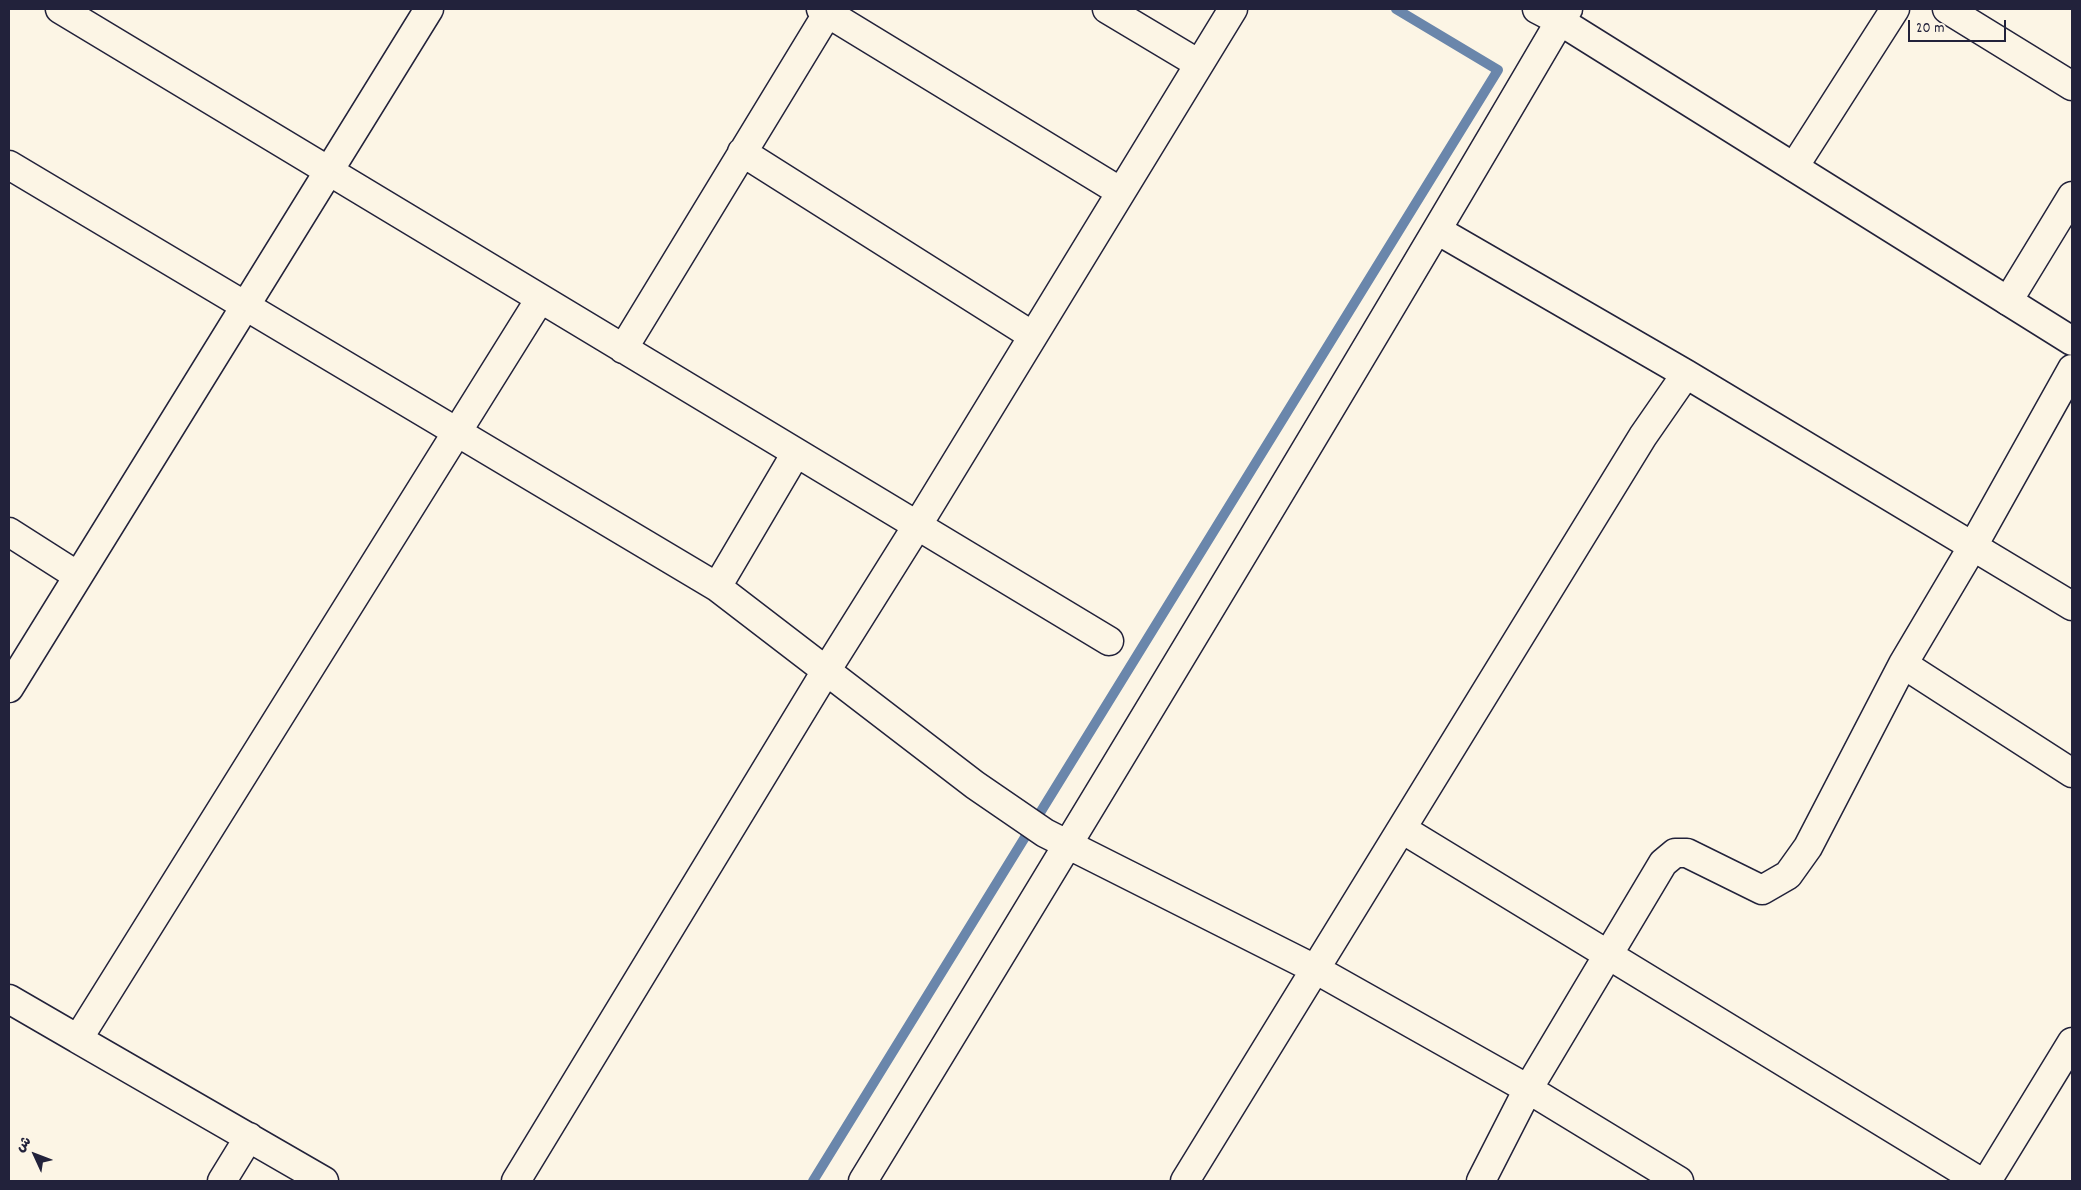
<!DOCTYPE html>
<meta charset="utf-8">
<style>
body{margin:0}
#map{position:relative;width:2081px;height:1190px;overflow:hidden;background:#fcf5e5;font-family:Dekko,"Playpen Sans Arabic",sans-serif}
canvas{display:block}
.frame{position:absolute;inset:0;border:10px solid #22223b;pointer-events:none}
.north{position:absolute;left:10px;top:1130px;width:50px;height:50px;-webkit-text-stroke:4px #fcf5e5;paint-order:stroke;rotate:313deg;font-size:14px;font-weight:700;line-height:20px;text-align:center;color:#22223b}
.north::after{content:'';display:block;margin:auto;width:18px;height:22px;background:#22223b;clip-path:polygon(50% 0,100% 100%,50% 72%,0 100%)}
.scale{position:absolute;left:1908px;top:20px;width:98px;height:22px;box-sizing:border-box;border:2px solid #22223b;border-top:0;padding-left:6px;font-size:15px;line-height:18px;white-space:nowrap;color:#22223b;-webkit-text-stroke:4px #fcf5e5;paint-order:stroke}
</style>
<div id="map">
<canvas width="2081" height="1190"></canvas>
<div class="frame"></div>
<div class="north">ش</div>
<div class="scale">20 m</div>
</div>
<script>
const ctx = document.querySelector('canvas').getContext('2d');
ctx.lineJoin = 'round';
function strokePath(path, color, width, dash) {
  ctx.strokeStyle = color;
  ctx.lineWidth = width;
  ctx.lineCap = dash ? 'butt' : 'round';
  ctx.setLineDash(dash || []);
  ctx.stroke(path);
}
const stream = new Path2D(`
 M813,1181L1498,70L1396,9`);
const minor = new Path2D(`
 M60,9L1109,641
 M821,9L1121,192
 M1107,9L1199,64
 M1947,9L2072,86
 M742,152L1033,336
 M9,165L717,587L975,785L1045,833L1315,969L1528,1089L1679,1181
 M1794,167L1895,9
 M1437,230L1686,374L2072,606
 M2008,301L2072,196
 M623,349L830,9
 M9,532L78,576
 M717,587L796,453
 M1903,664L2072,773
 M9,688L429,9
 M1402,829L1979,1181
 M9,999L78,1039
 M222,1181L249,1137
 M324,1181L78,1039L540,299
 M516,1181L826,671L917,526L1233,9
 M863,1181C1098,796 1332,410 1560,21L1537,9
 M1185,1181L1643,436L1686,374
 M1481,1181L1528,1089L1663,863L1675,853H1687L1762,890L1788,875L1808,847L1903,664L1973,546L2072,369
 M1987,1181L2072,1042`);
const major = new Path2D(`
 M1568,9L1560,21L2072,341`);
strokePath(stream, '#6a86ab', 10);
strokePath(minor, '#22223b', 31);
strokePath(major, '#22223b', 31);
strokePath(minor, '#fcf5e5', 28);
strokePath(major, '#fcf5e5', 28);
</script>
